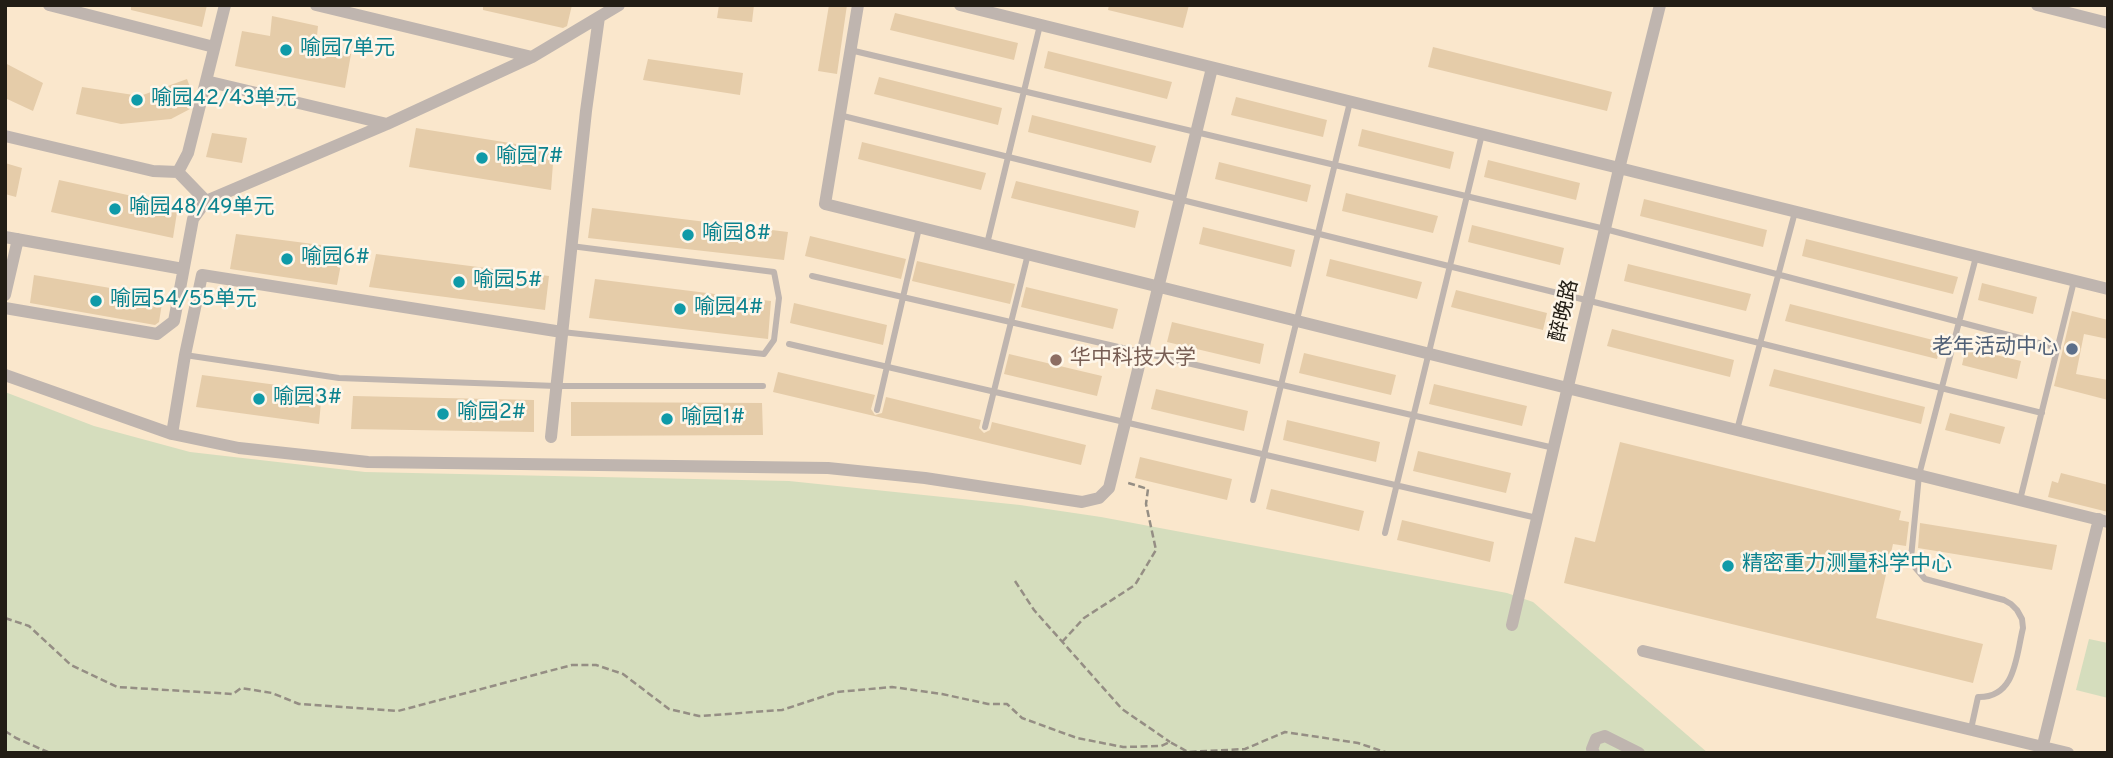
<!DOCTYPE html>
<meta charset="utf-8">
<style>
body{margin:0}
#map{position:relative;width:2113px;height:758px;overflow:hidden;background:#fef6e9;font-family:Overpass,sans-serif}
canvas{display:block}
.frame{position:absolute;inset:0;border:7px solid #221d15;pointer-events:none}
</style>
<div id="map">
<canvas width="2113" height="758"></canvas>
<div class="frame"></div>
</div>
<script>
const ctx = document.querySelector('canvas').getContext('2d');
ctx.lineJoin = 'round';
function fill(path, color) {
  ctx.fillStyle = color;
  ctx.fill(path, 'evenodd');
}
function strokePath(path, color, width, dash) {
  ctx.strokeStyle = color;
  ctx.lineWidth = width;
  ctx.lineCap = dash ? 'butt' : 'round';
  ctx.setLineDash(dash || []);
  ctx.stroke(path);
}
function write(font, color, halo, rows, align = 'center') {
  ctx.font = font + ' Overpass,"Noto Sans SC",sans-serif';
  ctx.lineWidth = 5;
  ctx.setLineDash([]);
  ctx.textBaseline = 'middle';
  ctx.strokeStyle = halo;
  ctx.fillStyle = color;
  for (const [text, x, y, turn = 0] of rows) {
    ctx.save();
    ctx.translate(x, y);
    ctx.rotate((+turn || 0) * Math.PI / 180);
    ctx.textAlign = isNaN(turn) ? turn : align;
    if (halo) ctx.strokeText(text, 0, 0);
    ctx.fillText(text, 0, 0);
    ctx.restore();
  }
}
const built = new Path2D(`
 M5,5H2108V753H89L5,715Z`);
const green = new Path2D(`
 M5,392L94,426L190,452L365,472L789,481L1020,505L1101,517L1507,593L1533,602L1708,753H5Z
 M2089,639L2108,643V698L2076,690Z`);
const building = new Path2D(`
 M131,5H207L202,27L131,10Z
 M483,5H572L567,26L563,28L483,10Z
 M719,5H754L752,22L717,18Z
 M829,5H847L837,74L818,71Z
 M1109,5H1189L1183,28L1108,10Z
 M895,13L1018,43L1014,60L890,30Z
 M272,16L318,26L316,46L351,54L345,88L235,66L242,31L270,36Z
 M1433,47L1612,92L1607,111L1428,67Z
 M1048,51L1172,82L1167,99L1044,68Z
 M648,59L743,73L740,95L643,80Z
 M5,63L43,83L33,111L5,98Z
 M879,77L1002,108L998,125L874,94Z
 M187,79L193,95L190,109L171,119L121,124L76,114L82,87L140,96Z
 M1236,97L1327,120L1323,137L1231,115Z
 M1032,115L1156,146L1151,163L1028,132Z
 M416,128L554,150L551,190L409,167Z
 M1362,129L1454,152L1450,169L1358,146Z
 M212,133L247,138L242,163L206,157Z
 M862,142L986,173L981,190L858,159Z
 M1488,160L1580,183L1576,200L1484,177Z
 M1219,162L1311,185L1307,202L1215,179Z
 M5,163L22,168L16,197L5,194Z
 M59,180L178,206L173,238L51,212Z
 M1016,181L1139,211L1135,228L1011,198Z
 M1346,193L1438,216L1433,233L1342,211Z
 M1644,199L1767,230L1763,247L1640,216Z
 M592,208L788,232L784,260L588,238Z
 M1472,225L1564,248L1560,265L1468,242Z
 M1203,227L1295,250L1291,267L1199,244Z
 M236,234L344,248L337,285L230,269Z
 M810,236L906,259L901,279L805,256Z
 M1806,239L1958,277L1953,294L1802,256Z
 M376,254L549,276L545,310L369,287Z
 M1330,259L1422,282L1417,299L1326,276Z
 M917,261L1015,284L1010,304L912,281Z
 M1628,264L1751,294L1746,311L1624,281Z
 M34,275L163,297L159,322L155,325L30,303Z
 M595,279L771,301L768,339L589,318Z
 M1982,283L2037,297L2033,314L1978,300Z
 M1026,287L1118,309L1113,329L1021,307Z
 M1456,290L1547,313L1543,330L1451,307Z
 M794,303L887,325L883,345L790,323Z
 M1790,304L1941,342L1937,359L1785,321Z
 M2072,311L2108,320V339L2084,334L2076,374L2108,380V400L2054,386Z
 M1172,322L1264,344L1260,364L1167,342Z
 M1612,329L1734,360L1730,377L1607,346Z
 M1966,348L2021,361L2017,379L1962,365Z
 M1304,353L1396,375L1391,395L1299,373Z
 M1009,354L1102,376L1097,396L1004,374Z
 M1774,369L1925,407L1921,424L1769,386Z
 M778,372L875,395L871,409L875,415L882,413L886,397L981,420L979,428L984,433L990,430L992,422L1086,445L1081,465L773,392Z
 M202,375L322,391L319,424L196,407Z
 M1434,384L1527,406L1522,426L1429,404Z
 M1156,389L1248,411L1244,431L1151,409Z
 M353,396L534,400V432L351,429Z
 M571,402L762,403L763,435L571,436Z
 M1950,413L2005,427L2000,444L1945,430Z
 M1287,420L1380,442L1376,462L1283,440Z
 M1620,442L1901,511L1899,520L1909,522L1906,546L1893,544L1876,618L1983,644L1973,683L1564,583L1575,537L1595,542Z
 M1418,451L1511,473L1506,493L1413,471Z
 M1140,457L1232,479L1227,500L1135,478Z
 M2061,473L2108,485V512L2048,497L2052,481L2058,483Z
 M1271,489L1364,511L1359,531L1266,509Z
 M1402,520L1494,542L1490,562L1397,540Z
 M1920,523L2057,545L2052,570L1918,548Z`);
const path = new Path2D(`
 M1015,581L1034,610L1122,709L1170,742
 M5,618L29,626L71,665L117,687L233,694L241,688L272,693L299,704L398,711L572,665H596L623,674L669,709L699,716L782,710L837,692L892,687L942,694L988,704H1007L1022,718L1077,738L1123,747L1161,746L1170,742L1188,752L1245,749L1285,732L1358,743L1388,753
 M1062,642L1084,618L1135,585L1156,550L1146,504L1148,489L1125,482
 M5,731L16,738L50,753`);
const service = new Path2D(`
 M850,50L1605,229L2058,348
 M839,115L2042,413
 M987,244L1040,25
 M812,276L1554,448
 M562,332L764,354L774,340L779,298L774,272L571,246
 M789,344L1537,518
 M185,355L339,378L556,386H763
 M877,410L919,228
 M985,427L1028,254
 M1737,430L1795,212
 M1253,500L1350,102
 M2020,500L2074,281
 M1385,533L1482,134
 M1971,729L1978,697C2016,698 2016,656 2023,628L2022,619L2017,610L2011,604L2004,600L1925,579L1913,565L1911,558L1919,475L1976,257`);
const minor = new Path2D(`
 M49,5L214,47
 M316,5L532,57
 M858,5L825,204L2108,522
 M960,5L2108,289
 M2037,5L2108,23
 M206,81L387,124
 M5,136L153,171L178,172L188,153L225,5
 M178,172L206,201
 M5,237L183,269
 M5,295L18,239
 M5,308L157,334L174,321L193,219L206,201L387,124L532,57L619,5
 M5,375L172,434L239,448L368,462L828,468L925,478L1082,502L1099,498L1109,488L1212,68
 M172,434L185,355L202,275L562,332
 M551,437L586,111L599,17
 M1512,625L1619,169L1660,5
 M1643,651L2068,753
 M1594,753L1592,749L1596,739L1605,736L1639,753
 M2041,753L2099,519`);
const markers = [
 [286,50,7,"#0f9aa8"],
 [137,100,7,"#0f9aa8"],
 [482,158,7,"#0f9aa8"],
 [115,209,7,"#0f9aa8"],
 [688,235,7,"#0f9aa8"],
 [287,259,7,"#0f9aa8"],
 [459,282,7,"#0f9aa8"],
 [96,301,7,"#0f9aa8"],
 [680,309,7,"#0f9aa8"],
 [2072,349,7,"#5c6f8a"],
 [1056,360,7,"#8d6e63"],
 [259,399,7,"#0f9aa8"],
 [443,414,7,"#0f9aa8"],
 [667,419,7,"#0f9aa8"],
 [1728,566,7,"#0f9aa8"]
];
const cultureNames = [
 ["喻园7单元",300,50],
 ["喻园42/43单元",151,100],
 ["喻园7#",496,158],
 ["喻园48/49单元",129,209],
 ["喻园8#",702,235],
 ["喻园6#",301,259],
 ["喻园5#",473,282],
 ["喻园54/55单元",110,301],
 ["喻园4#",694,309],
 ["喻园3#",273,399],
 ["喻园2#",457,414],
 ["喻园1#",681,419],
 ["精密重力测量科学中心",1742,566]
];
const streetNames = [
 ["醉晚路",1566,311,-77]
];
const serviceNames = [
 ["老年活动中心",2058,349]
];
const educationNames = [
 ["华中科技大学",1070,360]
];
fill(built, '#fae7cc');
fill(green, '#d5ddbd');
fill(building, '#e5cca9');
strokePath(path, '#958e84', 2.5, [7, 3.5]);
strokePath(service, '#bfb5af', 6);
strokePath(minor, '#bfb5af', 12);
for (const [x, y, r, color] of markers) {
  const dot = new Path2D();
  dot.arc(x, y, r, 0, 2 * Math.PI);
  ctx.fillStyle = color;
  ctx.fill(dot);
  strokePath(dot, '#fef6e9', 2.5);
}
write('21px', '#0d838f', '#fef6e9', cultureNames, 'left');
write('21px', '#221d15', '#fef6e9', streetNames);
write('21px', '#4e5e75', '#fef6e9', serviceNames, 'right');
write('21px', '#785e54', '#fef6e9', educationNames, 'left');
</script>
